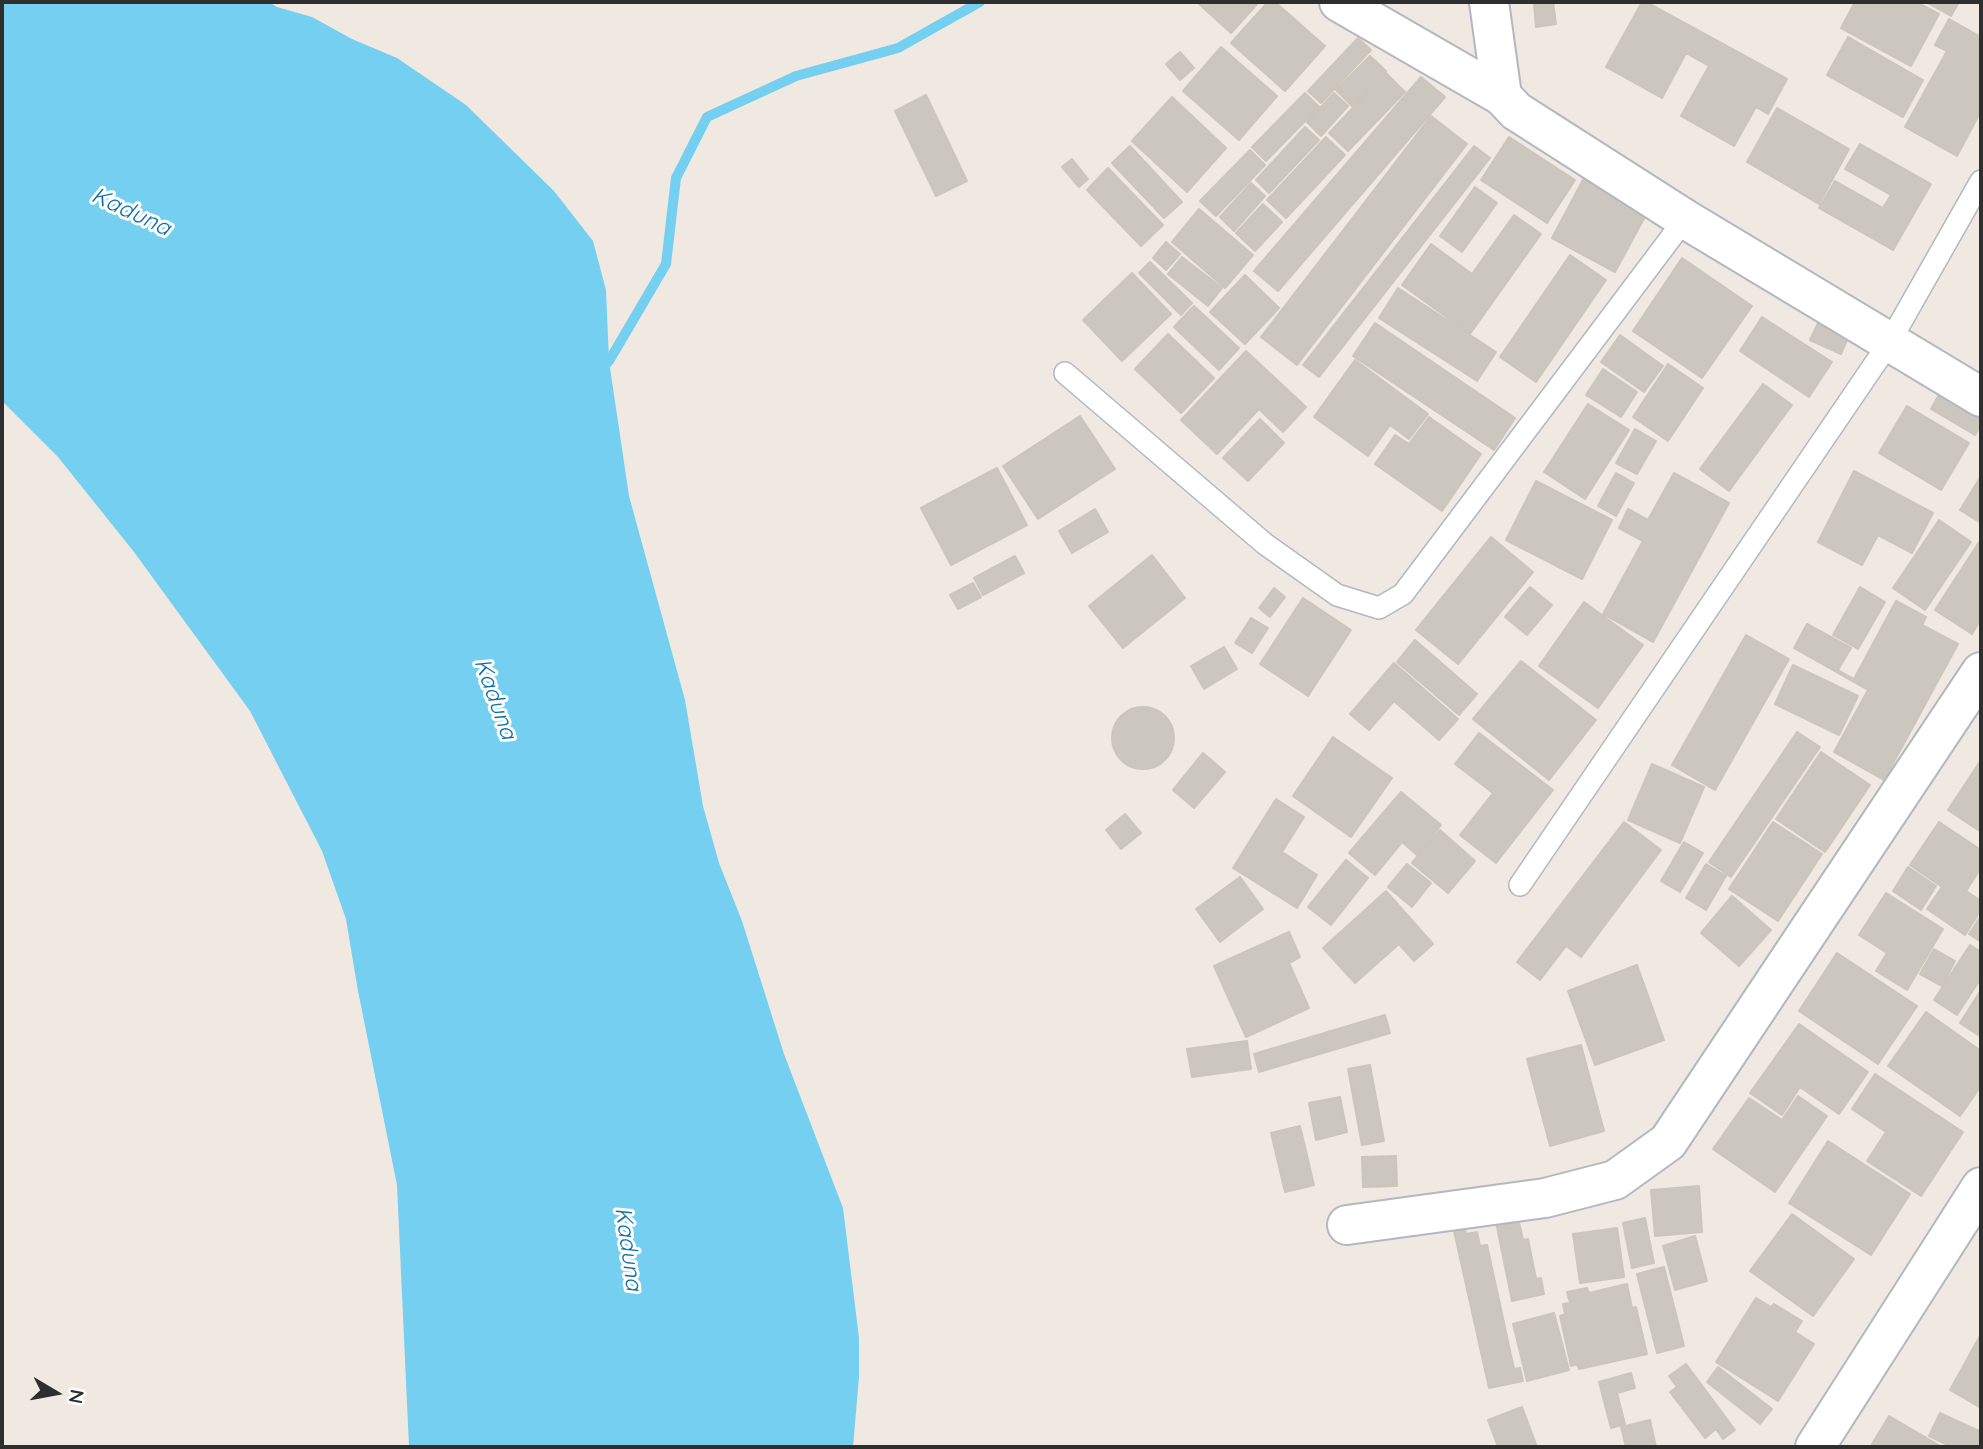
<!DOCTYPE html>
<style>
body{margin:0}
#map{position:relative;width:1983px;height:1449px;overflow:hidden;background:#efe9e1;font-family:Quicksand,sans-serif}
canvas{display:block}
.frame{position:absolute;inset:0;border:4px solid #2e2e2e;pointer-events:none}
.north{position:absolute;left:21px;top:1358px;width:70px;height:70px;-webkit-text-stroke:5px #fff;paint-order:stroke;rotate:100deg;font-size:19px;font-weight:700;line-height:28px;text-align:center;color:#2e2e2e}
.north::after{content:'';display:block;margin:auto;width:24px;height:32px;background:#2e2e2e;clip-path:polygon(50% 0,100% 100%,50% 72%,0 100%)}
</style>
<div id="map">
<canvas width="1983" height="1449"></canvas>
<div class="frame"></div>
<div class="north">N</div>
</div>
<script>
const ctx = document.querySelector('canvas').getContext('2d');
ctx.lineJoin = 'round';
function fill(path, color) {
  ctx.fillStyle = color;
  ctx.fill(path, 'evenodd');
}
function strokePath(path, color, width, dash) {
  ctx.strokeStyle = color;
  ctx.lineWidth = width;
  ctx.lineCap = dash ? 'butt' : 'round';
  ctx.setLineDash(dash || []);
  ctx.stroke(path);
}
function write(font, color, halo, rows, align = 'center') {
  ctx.font = font + ' Quicksand,sans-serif';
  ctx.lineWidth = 6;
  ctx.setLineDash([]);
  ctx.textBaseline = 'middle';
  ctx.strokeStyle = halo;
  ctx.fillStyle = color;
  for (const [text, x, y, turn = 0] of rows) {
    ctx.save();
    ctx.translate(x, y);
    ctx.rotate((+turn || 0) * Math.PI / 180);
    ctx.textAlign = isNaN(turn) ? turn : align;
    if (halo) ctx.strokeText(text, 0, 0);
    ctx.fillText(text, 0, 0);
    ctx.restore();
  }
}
const water = new Path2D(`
 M2,2H269L277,7L312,17L352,39L397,58L466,105L554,191L593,241L606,290L609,361L629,496L685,700L703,806L719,863L742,921L784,1054L843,1208L859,1338V1377L853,1447H409L397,1185L358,991L346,919L322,851L250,711L134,552L58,457L2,401Z`);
const stream = new Path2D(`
 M601,370L609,361L666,264L676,178L707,117L796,76L898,48L980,2`);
const building = new Path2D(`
 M1197,2H1259L1231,33Z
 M1268,2H1275L1325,46L1285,91L1231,43Z
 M1553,2L1556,24L1536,27L1534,4Z
 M1642,2H1646L1787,79L1768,114L1756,107L1734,146L1681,116L1709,66L1686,53L1662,98L1606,67Z
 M1855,2H1916L1939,14L1911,66L1841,28Z
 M1926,2H1959L1951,16Z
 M1949,19L1981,37V111L1957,156L1905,127L1947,51L1935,45Z
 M1848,37L1923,80L1903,117L1827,75Z
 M1358,38L1371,50L1321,103L1308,91Z
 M1221,47L1277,96L1239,140L1183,91Z
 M1180,52L1194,68L1180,80L1166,64Z
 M1370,56L1386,71L1352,106L1336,90Z
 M1386,73L1405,92L1348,151L1329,133Z
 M1421,77L1445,97L1278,291L1254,271Z
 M1305,93L1319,107L1266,161L1252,147Z
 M1334,93L1348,106L1321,136L1307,122Z
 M926,95L967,181L936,196L895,111Z
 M1172,97L1226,148L1187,192L1132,141Z
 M1777,108L1849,149L1819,204L1747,162Z
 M1431,116L1467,144L1297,365L1261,337Z
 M1305,127L1319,140L1269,193L1256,180Z
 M1326,137L1345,155L1286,218L1267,200Z
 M1509,137L1575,180L1547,223L1481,180Z
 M1860,144L1931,184L1893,250L1819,208L1835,181L1883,208L1891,195L1845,169Z
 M1130,146L1182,202L1164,218L1112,163Z
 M1474,146L1490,158L1319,377L1303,365Z
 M1250,150L1265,165L1216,216L1200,201Z
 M1072,159L1088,179L1079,187L1062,167Z
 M1108,168L1163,225L1141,246L1087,190Z
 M1585,176L1648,211L1615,272L1552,238Z
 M1251,183L1265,196L1234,231L1220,217Z
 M1475,187L1497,203L1462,252L1440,236Z
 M1263,204L1282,222L1255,251L1236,233Z
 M1199,209L1253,255L1225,288L1172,242Z
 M1514,215L1541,234L1470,334L1402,285L1431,244L1472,274Z
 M1166,242L1180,254L1166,270L1153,258Z
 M1570,255L1606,280L1536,382L1500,357Z
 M1182,257L1222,288L1208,306L1168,274Z
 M1682,258L1752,306L1702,378L1633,331Z
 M1150,262L1192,303L1181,315L1139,273Z
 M1132,273L1171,314L1122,361L1083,320Z
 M1245,275L1279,308L1245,344L1210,312Z
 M1398,288L1496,352L1477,381L1379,318Z
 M1194,306L1239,348L1219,370L1174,327Z
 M1762,317L1832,362L1809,397L1740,351Z
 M1820,319L1850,333L1841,354L1810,340Z
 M1375,323L1515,418L1494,450L1353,356Z
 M1168,334L1214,378L1181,413L1135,369Z
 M1620,335L1663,366L1644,392L1601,362Z
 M1246,351L1306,407L1283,432L1259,409L1217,454L1181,420Z
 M1355,360L1428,414L1409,439L1390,425L1368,456L1314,417Z
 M1668,364L1703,388L1668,441L1633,417Z
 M1603,369L1637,392L1621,417L1586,395Z
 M1763,384L1792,405L1729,491L1700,469Z
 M1941,391L1981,414V425L1975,435L1931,409Z
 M1588,404L1629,430L1585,499L1544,472Z
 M1907,406L1969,443L1941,490L1879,453Z
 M1080,416L1115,469L1038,519L1003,466Z
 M1429,417L1481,454L1442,511L1375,464L1395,435L1409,444Z
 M1260,419L1284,443L1248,481L1223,458Z
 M1635,429L1656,441L1637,474L1616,463Z
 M997,468L1027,525L951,565L921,508Z
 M1854,471L1933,513L1912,553L1878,535L1862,565L1818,542Z
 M1616,473L1634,483L1616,516L1598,506Z
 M1674,473L1729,503L1653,642L1603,614L1643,541L1619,528L1628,509L1648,520Z
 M1981,476V523L1960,510Z
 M1536,481L1612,520L1582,579L1506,540Z
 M1095,509L1108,532L1072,553L1059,531Z
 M1939,520L1971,542L1925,610L1893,588Z
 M1491,537L1533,572L1458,664L1416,630Z
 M1981,539V619L1972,634L1935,610Z
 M1152,555L1185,598L1123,648L1089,606Z
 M1015,556L1024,573L983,595L974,578Z
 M973,583L981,597L958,609L950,595Z
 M1530,587L1552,605L1527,635L1505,617Z
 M1860,587L1885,602L1858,649L1833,635Z
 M1274,588L1285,597L1270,617L1259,608Z
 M1303,598L1351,630L1308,696L1260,664Z
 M1896,601L1926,617L1922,625L1958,644L1884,780L1834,752L1868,690L1794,648L1807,624L1851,648L1838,670L1854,679Z
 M1584,602L1643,645L1598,708L1539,666Z
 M1251,618L1268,628L1252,653L1235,643Z
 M1746,635L1789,659L1715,790L1672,765Z
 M1415,640L1477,694L1459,715L1397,662Z
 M1224,647L1237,669L1204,689L1191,666Z
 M1521,661L1596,720L1549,780L1473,719Z
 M1394,663L1458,719L1439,740L1394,701L1369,730L1350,714Z
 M1793,665L1858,696L1839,735L1775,704Z
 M1112 738a31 31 0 1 1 62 0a31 31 0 1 1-62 0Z
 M1797,732L1820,747L1731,877L1709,862Z
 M1479,733L1553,790L1496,863L1460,835L1493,793L1455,764Z
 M1333,737L1392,778L1351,837L1293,796Z
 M1821,752L1870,785L1825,852L1776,819Z
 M1203,753L1225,772L1194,808L1173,790Z
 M1981,760V832L1948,810Z
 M1652,764L1704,787L1680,843L1628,820Z
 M1401,792L1441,825L1417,855L1402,842L1375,875L1349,853Z
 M1276,799L1304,817L1282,852L1317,875L1297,908L1233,868Z
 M1125,814L1141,833L1121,849L1106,830Z
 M1624,822L1661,850L1581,957L1566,946L1540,980L1517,962Z
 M1773,822L1822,854L1778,921L1729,889Z
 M1939,822L1981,850V868L1966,891L1981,901V910L1965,935L1927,909L1942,887L1910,865Z
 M1440,830L1475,861L1448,893L1412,863Z
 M1684,842L1703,853L1680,892L1661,881Z
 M1346,860L1368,878L1331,925L1308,907Z
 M1407,864L1431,883L1412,907L1388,887Z
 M1706,864L1726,876L1706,910L1686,898Z
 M1908,867L1936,886L1921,910L1893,891Z
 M1240,877L1263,909L1220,942L1196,909Z
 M1386,891L1433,944L1414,961L1399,944L1355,983L1323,948Z
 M1886,893L1943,929L1907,990L1876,971L1887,953L1859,935Z
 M1732,896L1771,930L1739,966L1701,933Z
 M1981,916V942L1969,934Z
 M1289,932L1300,957L1289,963L1309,1008L1246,1037L1214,966Z
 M1970,945L1981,952V978L1957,1015L1934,1000Z
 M1934,949L1955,961L1942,986L1920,974Z
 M1837,953L1917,1006L1878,1064L1799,1011Z
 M1637,965L1664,1040L1595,1065L1568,991Z
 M1981,990V1037L1960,1023Z
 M1926,1012L1981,1051V1086L1960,1116L1888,1066Z
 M1385,1015L1390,1033L1259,1072L1254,1054Z
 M1799,1024L1868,1072L1839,1114L1800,1087L1782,1115L1750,1093Z
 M1247,1041L1251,1069L1192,1077L1187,1049Z
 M1581,1045L1604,1131L1550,1146L1527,1059Z
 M1370,1065L1384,1141L1362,1145L1348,1069Z
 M1875,1074L1963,1132L1921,1196L1867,1161L1886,1132L1852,1109Z
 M1798,1096L1827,1116L1775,1192L1713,1149L1749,1098L1782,1120Z
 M1340,1097L1347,1132L1316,1140L1309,1103Z
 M1300,1126L1314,1185L1285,1192L1271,1133Z
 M1828,1141L1910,1194L1871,1255L1789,1203Z
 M1396,1156L1397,1186L1363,1187L1362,1157Z
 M1699,1186L1702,1232L1655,1236L1651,1190Z
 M1792,1214L1854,1259L1813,1316L1750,1271Z
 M1518,1218L1523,1240L1528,1239L1536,1279L1541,1278L1544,1294L1512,1301L1496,1222Z
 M1645,1218L1654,1263L1632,1268L1623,1223Z
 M1617,1228L1624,1277L1580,1283L1573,1234Z
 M1465,1229L1466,1234L1477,1232L1480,1246L1487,1245L1514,1369L1520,1368L1523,1381L1489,1388L1454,1231Z
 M1695,1236L1707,1281L1675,1290L1663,1246Z
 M1664,1267L1684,1346L1657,1353L1637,1274Z
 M1627,1284L1632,1308L1636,1307L1647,1354L1579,1369L1577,1364L1571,1366L1560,1316L1565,1314L1563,1304L1570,1303L1567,1292L1587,1288L1589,1293Z
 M1756,1298L1771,1307L1774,1304L1802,1321L1795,1332L1814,1344L1778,1401L1716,1362Z
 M1554,1313L1569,1370L1527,1381L1513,1324Z
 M1981,1334V1408L1950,1390Z
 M1686,1364L1735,1430L1723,1439L1716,1429L1705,1438L1670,1392L1677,1387L1669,1376Z
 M1718,1367L1772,1409L1760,1424L1707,1382Z
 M1631,1373L1635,1388L1617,1393L1625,1424L1611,1428L1599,1382Z
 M1522,1407L1537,1447H1498L1488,1420Z
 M1940,1413L1981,1432V1447H1952L1929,1436Z
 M1889,1416L1942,1447H1877L1872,1444Z
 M1650,1420L1656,1447H1626L1621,1427Z`);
const service = new Path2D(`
 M1065,373L1265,544L1337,595L1379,608L1403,594L1685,219
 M1520,885L1889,343L1981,181`);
const minor = new Path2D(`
 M1339,2L1502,96L1516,111L1685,219L1981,397
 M1347,1225L1545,1198L1615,1180L1668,1142L1981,672
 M1815,1447L1981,1187`);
const tertiary = new Path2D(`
 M1489,2L1502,96`);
const waterNames = [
 ["Kaduna",131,212,25],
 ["Kaduna",495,699,70],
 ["Kaduna",628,1249,82]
];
fill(water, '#75cff0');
strokePath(stream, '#75cff0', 10);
fill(building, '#cbc7bf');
strokePath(building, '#cbc5ba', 2);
strokePath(service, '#b4b7c1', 24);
strokePath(minor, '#b4b7c1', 42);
strokePath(tertiary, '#b4b7c1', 42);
strokePath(service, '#fff', 21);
strokePath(minor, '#fff', 38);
strokePath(tertiary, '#fff', 38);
write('italic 23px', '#0d6fa3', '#fff', waterNames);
</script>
